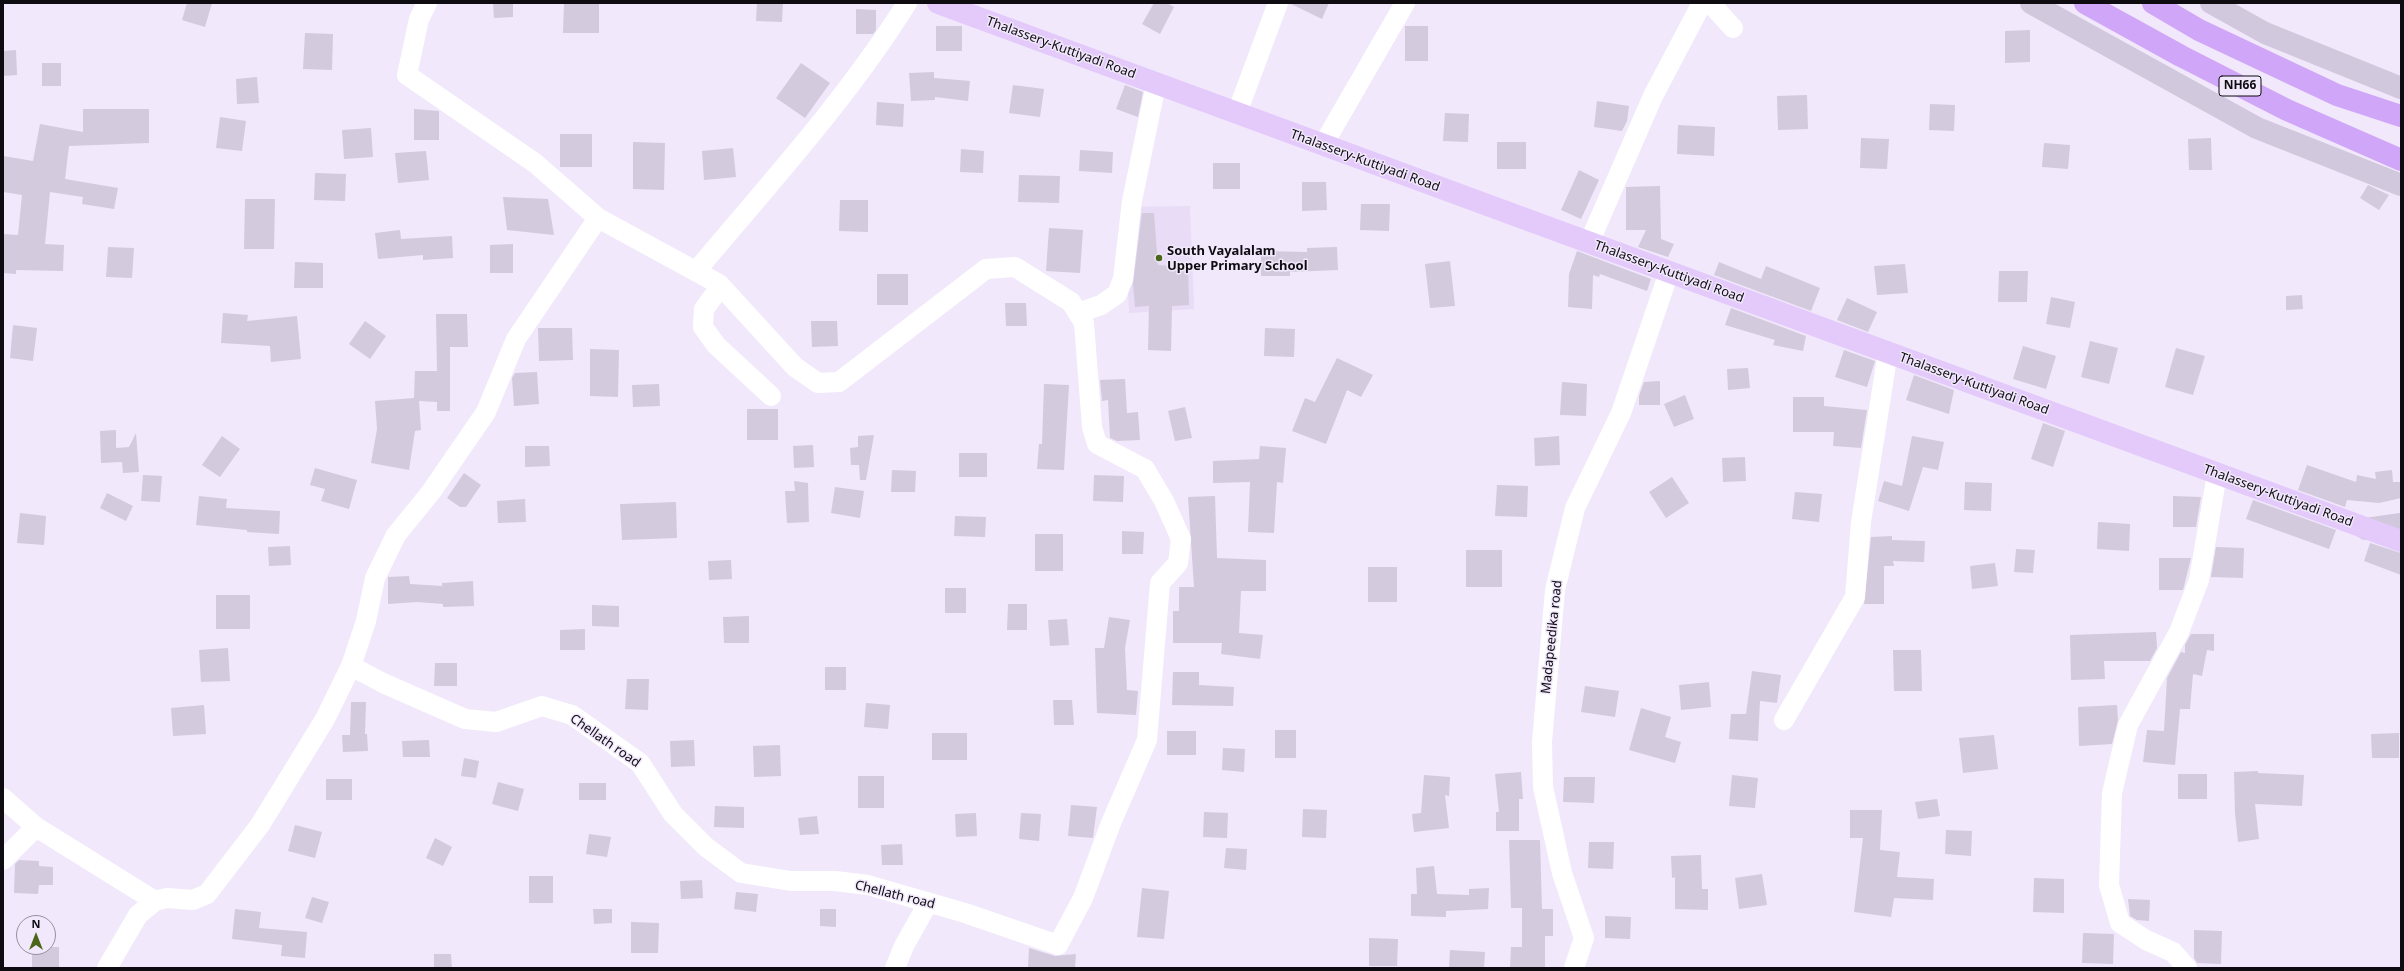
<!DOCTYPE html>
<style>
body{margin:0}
#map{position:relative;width:2404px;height:971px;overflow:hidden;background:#f1e8fb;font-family:"Noto Sans",sans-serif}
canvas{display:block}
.frame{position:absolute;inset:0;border:4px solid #0e0b11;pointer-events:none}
.north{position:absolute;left:16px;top:915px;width:40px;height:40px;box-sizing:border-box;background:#f1e8fb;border:1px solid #96909d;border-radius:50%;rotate:0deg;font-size:11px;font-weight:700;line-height:16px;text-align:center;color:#0e0b11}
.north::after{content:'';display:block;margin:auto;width:14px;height:18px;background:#4b6618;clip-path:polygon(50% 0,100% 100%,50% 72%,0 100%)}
</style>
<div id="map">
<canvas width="2404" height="971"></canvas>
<div class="frame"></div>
<div class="north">N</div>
</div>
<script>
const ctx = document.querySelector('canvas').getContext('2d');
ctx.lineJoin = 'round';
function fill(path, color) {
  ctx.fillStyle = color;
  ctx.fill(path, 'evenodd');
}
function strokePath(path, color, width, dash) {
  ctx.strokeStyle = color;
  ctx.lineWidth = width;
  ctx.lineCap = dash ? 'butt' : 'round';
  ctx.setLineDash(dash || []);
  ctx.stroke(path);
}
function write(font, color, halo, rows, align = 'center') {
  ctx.font = font + ' "Noto Sans",sans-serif';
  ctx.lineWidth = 3;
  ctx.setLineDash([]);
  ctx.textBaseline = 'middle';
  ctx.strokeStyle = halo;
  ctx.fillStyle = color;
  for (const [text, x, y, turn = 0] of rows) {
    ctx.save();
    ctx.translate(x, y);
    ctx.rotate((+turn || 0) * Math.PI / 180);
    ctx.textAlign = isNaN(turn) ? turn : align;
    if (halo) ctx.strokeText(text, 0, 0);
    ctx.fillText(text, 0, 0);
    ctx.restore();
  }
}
const built = new Path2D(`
 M1190,206L1194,309L1129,313L1125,207Z`);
const building = new Path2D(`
 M187,3H212L205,27L182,20Z
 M493,3H513V17L494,18Z
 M564,3H599V33H563Z
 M757,3H783L782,22L756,21Z
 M1154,3H1167L1174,7L1160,34L1142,24Z
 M1289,3H1329L1322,19Z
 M856,9L876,10V30L873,34H856Z
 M936,26H962V51H936Z
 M1405,26H1428V61H1405Z
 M2030,30V62L2005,63V31Z
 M305,33L333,34L332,70L303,69Z
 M16,50L17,75L3,76V51Z
 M42,63H61V86H42Z
 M801,63L830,83L805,118L776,98Z
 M934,72V78L970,81L968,101L935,97V100L911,101L909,73Z
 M257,77L259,103L237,104L236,79Z
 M1013,85L1044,89L1040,117L1009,113Z
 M1125,85L1143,92L1138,117L1116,109Z
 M1807,95L1808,129L1778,130L1777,96Z
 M1597,101L1629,106L1627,121L1622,131L1594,127Z
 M877,102L904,104L903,127L876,125Z
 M1930,104L1955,105L1954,131L1929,130Z
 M83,109H149V143L69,146L65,179L118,188L114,209L82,204L83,197L50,192L45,244L64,245L63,271L16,270V274L3,273V234L18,235L22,195L3,192V156L33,161L40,124L83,132Z
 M414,109L439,111V140H414Z
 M1445,113L1469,114L1468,142L1443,141Z
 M220,117L246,121L242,151L216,148Z
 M1678,125L1715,127L1714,156L1677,154Z
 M371,128L373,157L344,159L342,130Z
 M560,134H592V167H560Z
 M1861,138L1889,139L1887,169L1860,168Z
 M2211,138L2212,170H2189L2188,139Z
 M633,142L665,143L664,190L633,189Z
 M1497,142H1526V169H1497Z
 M2044,143L2070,145L2068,169L2042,167Z
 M733,148L736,177L704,180L702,151Z
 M961,149L984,151L983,173L960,172Z
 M1080,150L1113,152L1112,173L1079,171Z
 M426,151L429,180L398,183L395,153Z
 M1213,163H1240V189H1213Z
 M1579,170L1599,180L1581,219L1561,210Z
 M315,173L346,174L345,201L314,200Z
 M1019,175L1060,176L1059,203L1018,202Z
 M1302,182H1326L1327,210L1302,211Z
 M2368,185L2389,195L2379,210L2360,198Z
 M1660,186L1661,239L1674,244L1668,257L1638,247L1646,230H1626V187Z
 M503,197L548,199L554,235L507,230Z
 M245,199H275L274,249H244Z
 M840,200H868V232L839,231Z
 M1361,204H1390L1389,231L1360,230Z
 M1142,213H1154L1158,265L1188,267L1189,305L1172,306L1171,351L1148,350L1149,306L1135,307L1133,284Z
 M1049,228L1083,230L1080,273L1046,271Z
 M400,230L401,239L452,236L453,258L423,260V255L378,259L375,233Z
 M513,244V273H490V245Z
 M108,247L134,248L132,278L106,277Z
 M1337,247L1338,270L1290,272V276H1261V251L1307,252V248Z
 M1577,251L1651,279L1647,291L1600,274L1599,277L1593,275L1592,309L1568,307L1569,274Z
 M1450,261L1455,306L1430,308L1425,264Z
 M295,262L323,263V288H294Z
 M1719,262L1761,279L1766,266L1820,288L1811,311L1714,275Z
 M1905,264L1908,293L1877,295L1874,266Z
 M1999,271H2028L2027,302H1998Z
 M877,274H908V305H877Z
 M2302,295L2303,309L2286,310V296Z
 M2051,297L2075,302L2070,328L2046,324Z
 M1847,298L1877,312L1868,332L1837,320Z
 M1005,303H1026L1027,326H1006Z
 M1731,308L1806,336L1803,351L1773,345L1775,340L1725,325Z
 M223,313L248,315L247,321L297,316L301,359L271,362L270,346L221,343Z
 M436,314H467L468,347H450V411H437V402L419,401L421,430L415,431L409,470L371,463L377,429L375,401L414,398L415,371H437Z
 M365,321L386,336L370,359L349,344Z
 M811,321H837L838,346L812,347Z
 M13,325L37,328L33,361L10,358Z
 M538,328H572L573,360L539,361Z
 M1265,328L1295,329L1294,357L1264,356Z
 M2090,341L2118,348L2109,384L2081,377Z
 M2023,346L2056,356L2046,389L2013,379Z
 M2176,348L2205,356L2193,395L2165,387Z
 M590,349L619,350L618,397L590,396Z
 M1844,350L1875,361L1867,387L1835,377Z
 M1337,358L1373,375L1361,397L1347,390L1326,444L1292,431L1305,398L1315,402Z
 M1748,368L1750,388L1728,390L1727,369Z
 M537,372L539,404L514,406L512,378L515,373Z
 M1914,375L1954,390L1949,414L1906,400Z
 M1125,379L1127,413L1138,412L1140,440L1117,441L1110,438L1108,400L1102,401L1100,380Z
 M1660,381V405H1639V396L1644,382Z
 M1562,382L1587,384L1586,416L1560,415Z
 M659,384L660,406L633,407L632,385Z
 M1044,384L1069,385L1064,470L1037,469L1039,444H1042Z
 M1685,395L1694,419L1674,427L1664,404Z
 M1793,397H1824V406L1867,410L1861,448L1833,446L1834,432H1793Z
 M1185,407L1192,438L1175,441L1168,411Z
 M747,409H778V440H747Z
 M2043,423L2065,431L2053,467L2031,459Z
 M116,430V448L129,447L136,433L139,472L123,473L122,462L101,463L100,431Z
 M874,435L866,480H860L859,465H851L850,448L858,447V436Z
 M222,436L240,449L220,477L202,465Z
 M1559,436L1560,465L1535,466L1534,438Z
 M1912,436L1944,442L1938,470L1923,467L1909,511L1878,501L1884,481L1902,486Z
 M813,445L814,467L794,468L793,446Z
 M525,446H549L550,466L525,467Z
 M1260,446L1286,448L1283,483L1277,482L1274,533L1248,532L1250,482L1213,483V461L1259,459Z
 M959,453H987V477H959Z
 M1745,457L1746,481L1723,482L1722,458Z
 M2307,465L2356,482L2357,475L2376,479L2375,472L2392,470L2393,482H2401V498L2379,503L2347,500L2345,507L2298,490Z
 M315,468L357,480L349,509L321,501L325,489L310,485Z
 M892,470L916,471L915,492H891Z
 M464,473L481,485L466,507H460L447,498Z
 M143,475L162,476L160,502L141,501Z
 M1094,475L1124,476L1123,502L1093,501Z
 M1672,477L1689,503L1666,518L1649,492Z
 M794,481L808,483L809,522L787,523L785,491H795Z
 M1965,482L1992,483L1991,511L1964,510Z
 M1497,485L1528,486L1527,517L1495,516Z
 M835,487L864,491L860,518L831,513Z
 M1795,492L1822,494L1819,522L1792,519Z
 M107,493L133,506L126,521L100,508Z
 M199,496L227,499L226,508L280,511L279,534L247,532V530L196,525Z
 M1215,496L1217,558L1266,560V591H1241L1239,633L1263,635L1260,659L1221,654L1222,643H1173V611H1179V587H1194L1188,497Z
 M2173,496L2201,497L2196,527H2173Z
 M525,499L526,522L498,523L497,501Z
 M2253,500L2336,530L2329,549L2246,519Z
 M676,502L677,538L622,540L620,504Z
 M20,513L46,516L44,545L17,543Z
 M955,516L986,517L985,537L954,536Z
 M2098,522L2130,524L2129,551L2097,549Z
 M1122,531L1144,532L1143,554H1122Z
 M1035,534H1063V571H1035Z
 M1892,536V540L1925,541L1924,562L1893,561L1894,566H1884V604H1864L1871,537Z
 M2370,543L2401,553V575L2364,561Z
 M290,546L291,565L269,566L268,547Z
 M2216,547L2244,548L2243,578L2211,577Z
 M2016,549L2035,550L2033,573L2014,572Z
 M1466,550H1502V587H1466Z
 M2159,558H2191L2183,590H2159Z
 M731,560L732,579L709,580L708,561Z
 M1995,563L1998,586L1972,589L1970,566Z
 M1368,567H1397V602H1368Z
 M409,576L410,584L442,586V583L473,581L474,606L443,607V604L417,602L388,604V577Z
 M945,588H966V613H945Z
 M216,595H250V629H216Z
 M1008,604H1027V630H1007Z
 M592,605L619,606V627L592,626Z
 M749,616V643H724L723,617Z
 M1109,617L1130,620L1125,648L1127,690L1138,691L1136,715L1097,713L1095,648H1104Z
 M1067,619L1069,645L1050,646L1048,620Z
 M585,629V650H560V630Z
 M2156,632L2157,648L2150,661H2104L2105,679L2071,680L2070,635Z
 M2191,634H2214V651L2207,650L2202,676L2193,674L2190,709H2180L2175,765L2143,762L2147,730L2164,731L2167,678L2181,652L2185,653V645Z
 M228,648L230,681L201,682L199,650Z
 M1893,650H1921L1922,691H1894Z
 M435,663H457V686H434Z
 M825,667H846V690H825Z
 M1752,671L1781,675L1777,703L1760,701L1758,741L1729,739L1731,714H1746Z
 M1173,672H1199V685L1234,687L1233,706L1172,705Z
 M627,679H649L648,710L625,709Z
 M1709,682L1711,707L1681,710L1679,685Z
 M1585,686L1619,691L1615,717L1581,712Z
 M1053,700H1072L1074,725H1054Z
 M351,702H366L365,734H367L368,751L343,752L342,735H350Z
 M866,703L890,705L888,729L864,727Z
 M204,705L206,734L173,736L171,708Z
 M2117,705L2118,720L2112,744L2079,746L2078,707Z
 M1641,708L1671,717L1665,737L1681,742L1675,763L1629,750Z
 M1275,730H1296V758H1275Z
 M1167,731H1196V755H1167Z
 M932,733H967V760H932Z
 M2399,733V758H2372L2371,734Z
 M1994,735L1998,769L1963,773L1959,738Z
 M429,740L430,757H403L402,741Z
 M694,740L695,766L671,767L670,741Z
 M780,745L781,776L754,777L753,746Z
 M1223,748L1245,749L1244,772L1222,770Z
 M464,758L479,761L476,778L461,776Z
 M2258,771V773L2304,775L2302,806L2255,804L2259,839L2238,842L2235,813L2234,772Z
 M1521,772L1523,799H1519V831H1496V812H1499L1495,774Z
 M2178,774H2207V799H2178Z
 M1424,775L1450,777L1449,796L1445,795L1449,828L1414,832L1412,814L1421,813Z
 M1732,775L1758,778L1755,808L1729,806Z
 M858,776H884V808H858Z
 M1564,777H1595L1594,803L1563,802Z
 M326,779H352V800H326Z
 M498,782L524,789L518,811L492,804Z
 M579,783H606V800H579Z
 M1937,799L1940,816L1918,819L1915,802Z
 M1071,805L1097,807L1093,838L1068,836Z
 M715,806L744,807V828L714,827Z
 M1303,809L1327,810L1326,838L1302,837Z
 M1850,810H1882L1880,850L1900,852L1897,877L1934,879L1933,900L1894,898L1891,917L1854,912L1863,838H1850Z
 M1204,812L1228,813L1227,838L1203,837Z
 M976,813L977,836L956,837L955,814Z
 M1021,813L1041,814L1039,841L1019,839Z
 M817,816L819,834L800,835L798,818Z
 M295,825L322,832L315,858L288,851Z
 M1946,830L1972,831L1971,856L1945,854Z
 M589,834L611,837L607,857L586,854Z
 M435,838L452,847L443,866L426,858Z
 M1509,840H1540L1542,909H1553V936H1545V968H1510L1511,947H1522V908H1511Z
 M1589,842H1614L1613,869L1588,868Z
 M902,844L903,865H882L881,845Z
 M1226,848L1247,849L1246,870L1224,868Z
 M1701,855L1702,889H1708V910L1675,909V877L1672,878L1671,856Z
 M19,860L39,861V866L53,867V885H39L38,894L14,893L15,864Z
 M1434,866L1437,894L1469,895V889L1489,888L1488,909L1446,911V917L1411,916V894H1417L1416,868Z
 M1762,874L1767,905L1739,909L1735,878Z
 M529,876H553V903H529Z
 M2034,878L2064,879V913L2033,912Z
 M702,880L703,898L681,899L680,881Z
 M1142,888L1169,891L1164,939L1137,937Z
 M736,892L758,894L756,912L734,909Z
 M312,897L329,902L322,923L305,918Z
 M2128,899L2150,900L2149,921L2137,920L2130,916Z
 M235,909L261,912L259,928L307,932L305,958L281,956L282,945L232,939Z
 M593,909H612V923L594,924Z
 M820,909H836V927L820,926Z
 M1605,916L1631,917L1630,939L1605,938Z
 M631,922L659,923L658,953H631Z
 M2194,930L2222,931L2221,964L2197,963L2194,958Z
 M2083,933L2114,934L2113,964L2082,963Z
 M1369,938L1398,939L1397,966H1369Z
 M32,947H59V968H32Z
 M1029,948L1055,956L1076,954L1075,968H1028Z
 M1450,950L1485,952L1484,968H1449Z
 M434,954H451L452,968H434Z`);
const street = new Path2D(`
 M427,3L419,19L407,75L535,163L598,218
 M1710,3L1733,28
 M1237,113L1278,3
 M1323,145L1405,3
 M1589,243L1653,96L1702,3
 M697,270C769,184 847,99 907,3
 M721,286L704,309L703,327L716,345L771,396
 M1078,313L1101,305L1117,294L1123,279L1132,201L1156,84
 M1784,720L1855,597L1861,522L1888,352
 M3,798L36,827L155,901
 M3,860L36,827
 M107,968L138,915L155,901L167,898L193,900L207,894L260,825L325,719L351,666L366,621L375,578L396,535L431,492L486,412L516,339L598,218L719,284L795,367L818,383L839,382L986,269L1015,267L1071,302L1084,323L1092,427L1097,444L1145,469L1164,501L1181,539L1178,563L1160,583L1147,740L1111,823L1083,898L1058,945L965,913L868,885L835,881H791L741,873L706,847L673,814L640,763L572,715L542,706L496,722L465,719L383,683L351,666
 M895,968L904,946L928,903
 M1574,968L1584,938L1562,873L1543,787L1542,742L1555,590L1575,508L1621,413L1669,272
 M2187,968L2173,952L2146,940L2120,923L2109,885L2112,793L2128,725L2179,632L2199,580L2217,474`);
const secondary = new Path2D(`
 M2031,3L2257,128L2401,185
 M2211,3L2265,33L2401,88
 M2366,529L2401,524`);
const primary = new Path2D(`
 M938,3L2401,541`);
const highway = new Path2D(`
 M2085,3L2181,56L2287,110L2401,160
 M2153,3L2199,30L2337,95L2401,116`);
const markers = [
 [1159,258,4,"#4b6618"]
];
const shields = [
 [2240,86,42]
];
const shieldNames = [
 ["NH66",2240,86]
];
const streetNames = [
 ["Thalassery-Kuttiyadi Road",1061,48,20],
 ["Thalassery-Kuttiyadi Road",1365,161,20],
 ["Thalassery-Kuttiyadi Road",1669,272,20],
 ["Thalassery-Kuttiyadi Road",1974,384,20],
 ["Thalassery-Kuttiyadi Road",2278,496,20],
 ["Madapeedika road",1552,637,-84],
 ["Chellath road",605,741,35],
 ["Chellath road",895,895,14]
];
const poiNames = [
 ["South Vayalalam",1167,251],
 ["Upper Primary School",1167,266]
];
fill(built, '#e9dcf7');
fill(building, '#d3cadd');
strokePath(street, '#fff', 20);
strokePath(secondary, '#d2c8dd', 22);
strokePath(primary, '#e3cafb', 22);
strokePath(highway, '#d0a7f8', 22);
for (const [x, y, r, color] of markers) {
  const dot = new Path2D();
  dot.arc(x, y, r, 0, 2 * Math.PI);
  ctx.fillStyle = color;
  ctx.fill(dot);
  strokePath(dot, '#f1e8fb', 1.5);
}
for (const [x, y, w] of shields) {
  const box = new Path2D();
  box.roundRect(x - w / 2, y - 10, w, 20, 3);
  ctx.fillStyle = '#f1e8fb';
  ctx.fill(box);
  strokePath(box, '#0e0b11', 1);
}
write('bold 12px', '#0e0b11', null, shieldNames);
write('13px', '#0e0b11', '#f1e8fb', streetNames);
write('bold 13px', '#0e0b11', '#f1e8fb', poiNames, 'left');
</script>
